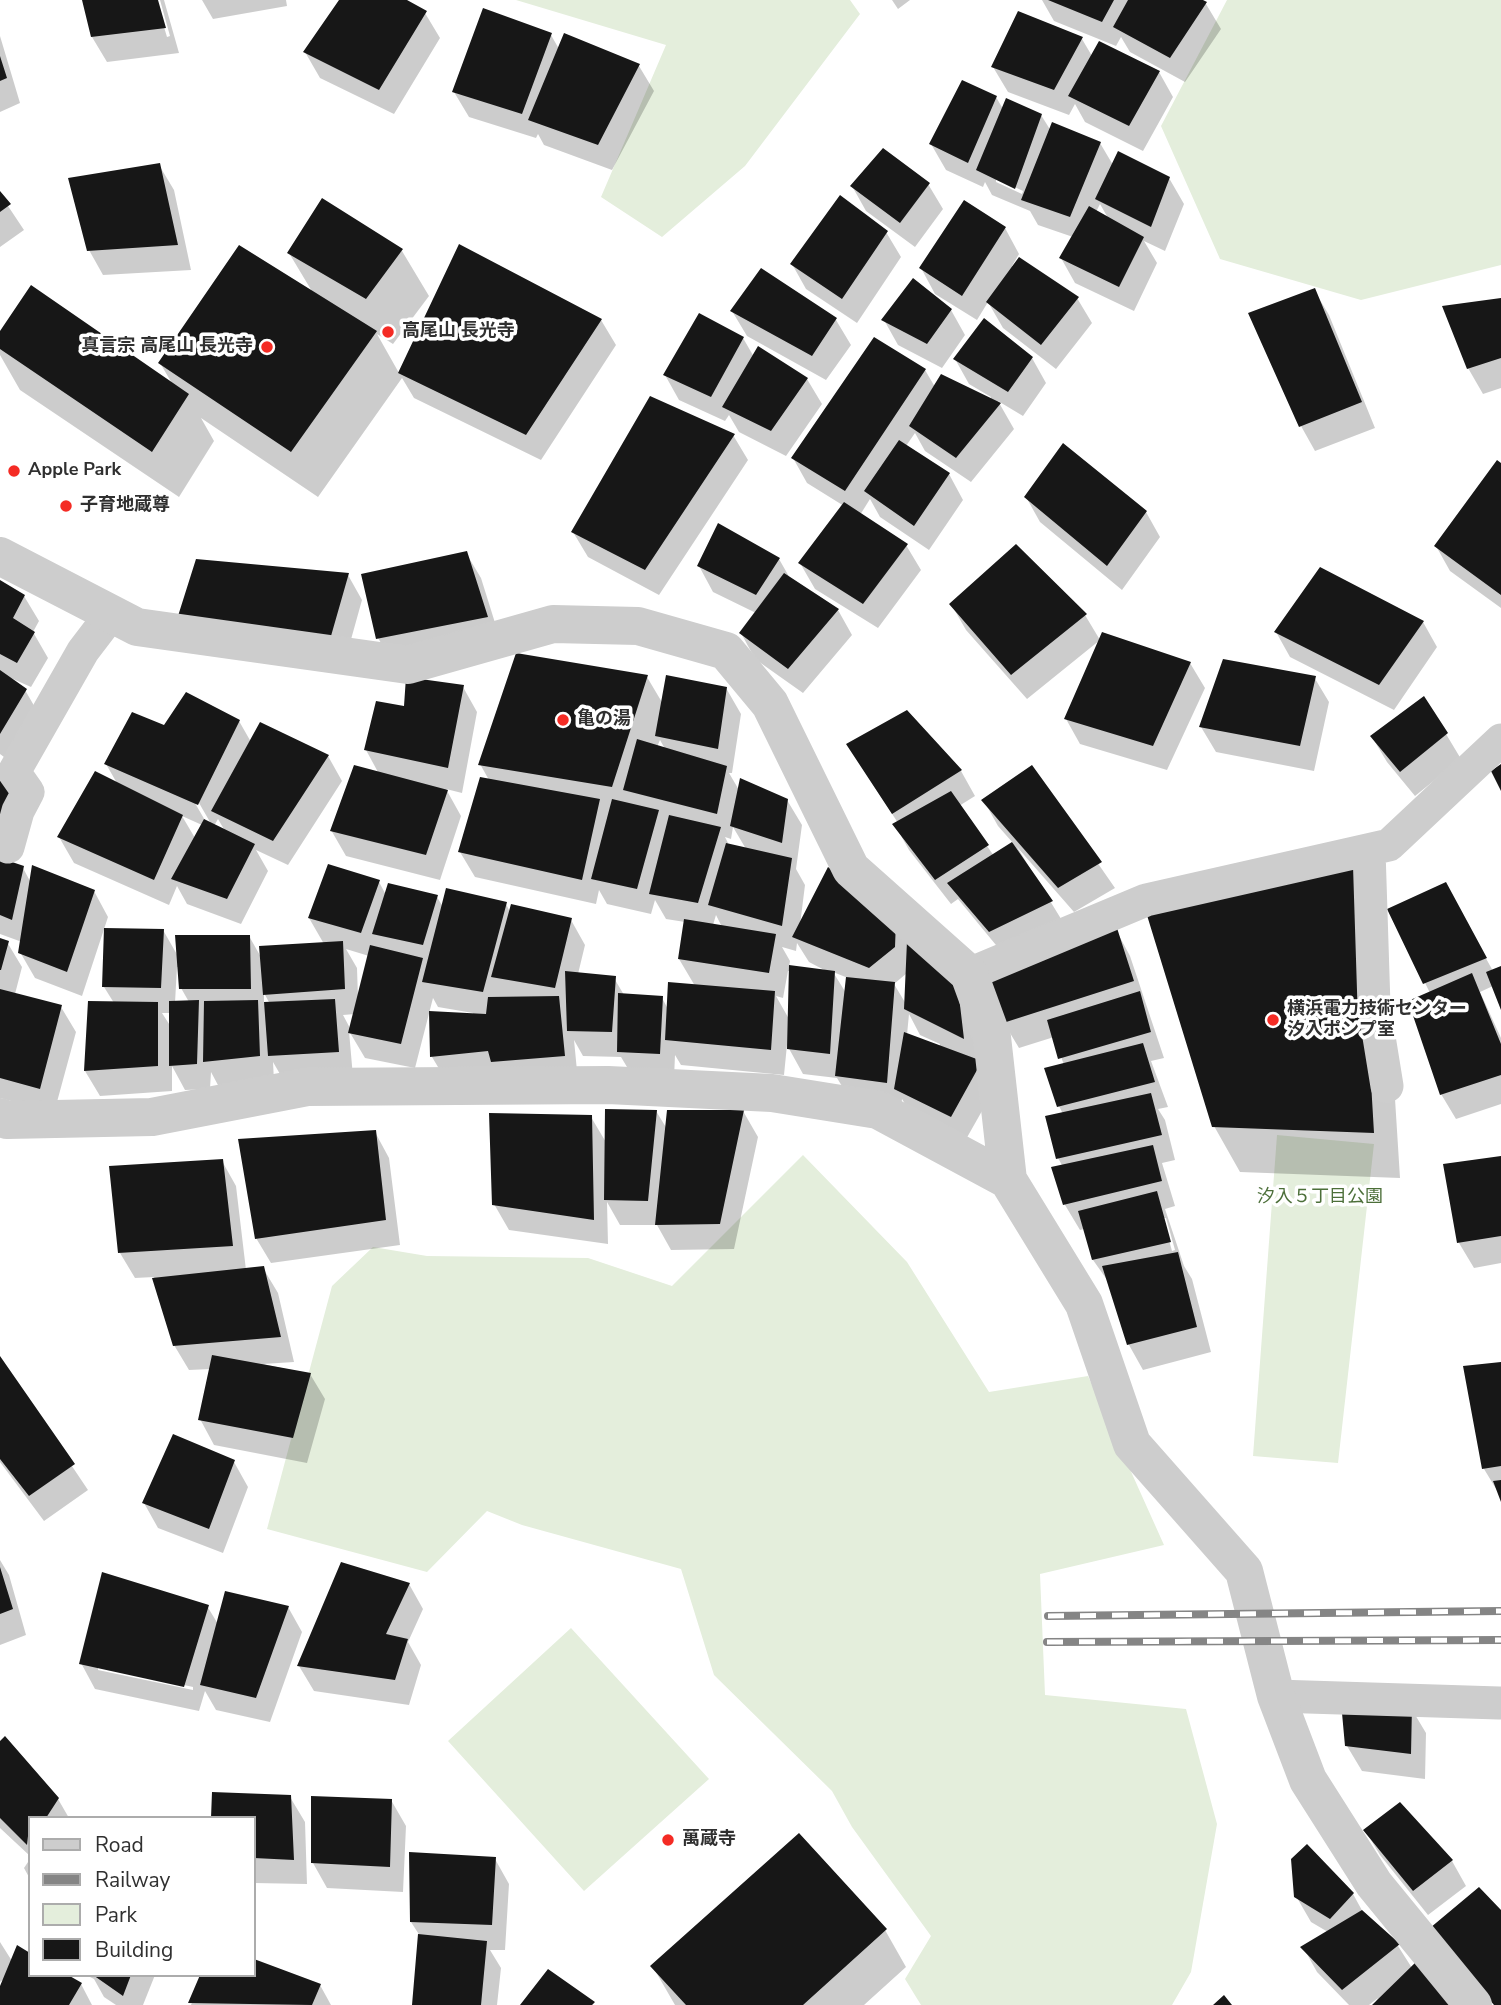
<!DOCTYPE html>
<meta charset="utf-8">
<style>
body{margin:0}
#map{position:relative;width:1501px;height:2005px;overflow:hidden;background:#fff;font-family:"Nunito Sans",sans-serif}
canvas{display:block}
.legend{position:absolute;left:28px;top:1816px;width:228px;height:161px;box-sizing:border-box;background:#fff;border:2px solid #acacac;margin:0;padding:9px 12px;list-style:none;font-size:21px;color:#303030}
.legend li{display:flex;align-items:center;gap:14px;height:35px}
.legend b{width:35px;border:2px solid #acacac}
</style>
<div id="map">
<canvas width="1501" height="2005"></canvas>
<ul class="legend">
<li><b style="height:9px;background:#cdcdcd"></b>Road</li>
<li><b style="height:9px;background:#858585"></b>Railway</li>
<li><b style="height:19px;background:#e4eedc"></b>Park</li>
<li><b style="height:19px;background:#171717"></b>Building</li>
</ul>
</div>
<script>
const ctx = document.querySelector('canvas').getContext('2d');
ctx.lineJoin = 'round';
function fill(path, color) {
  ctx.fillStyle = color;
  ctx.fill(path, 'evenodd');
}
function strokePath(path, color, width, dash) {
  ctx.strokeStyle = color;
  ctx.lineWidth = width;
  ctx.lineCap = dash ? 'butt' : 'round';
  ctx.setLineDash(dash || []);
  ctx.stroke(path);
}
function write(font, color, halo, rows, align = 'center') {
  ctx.font = font + ' "Nunito Sans","Noto Sans JP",sans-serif';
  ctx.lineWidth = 7;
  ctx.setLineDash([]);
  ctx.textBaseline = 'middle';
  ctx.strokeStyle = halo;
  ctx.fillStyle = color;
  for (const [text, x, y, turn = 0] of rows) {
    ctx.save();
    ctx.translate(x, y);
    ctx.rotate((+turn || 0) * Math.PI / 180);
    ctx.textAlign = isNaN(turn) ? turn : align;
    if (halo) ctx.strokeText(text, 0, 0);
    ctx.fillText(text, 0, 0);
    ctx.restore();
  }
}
const green = new Path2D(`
 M516,0H850L860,14L745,166L662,237L601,197L666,45Z
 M1227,0H1501V265L1361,300L1220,259L1161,126Z
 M1277,1135L1374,1144L1338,1463L1253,1456Z
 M803,1155L907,1262L989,1392L1088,1376L1164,1545L1040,1574L1045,1695L1186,1709L1217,1824L1191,1972L1172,2005H921L905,1979L931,1936L852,1827L832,1791L714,1675L681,1569L522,1525L487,1511L427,1572L267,1529L332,1286L373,1247L427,1256L588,1258L672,1286Z
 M571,1628L709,1779L584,1891L448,1741Z`);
const shadow = new Path2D(`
 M84,0H156L167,37L170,36L160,0H164L179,53L107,62L92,37Z
 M202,0H286L287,6L213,19Z
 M341,0H403L425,13L440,38L394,114L320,78L305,52Z
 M892,0H910L898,9Z
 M1042,0H1199L1206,4L1221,29L1185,82L1130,52L1121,37L1116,46L1054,21Z
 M551,35L559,49L639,66L654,91L612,170L544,145L538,134L536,138L469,117L454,92Z
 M0,36L20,103L0,112Z
 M1082,39L1092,56L1159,72L1173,97L1143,151L1085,122L1075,104L1069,115L1008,92L993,67Z
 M996,97L1003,109L1041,115L1051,131L1100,143L1113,165L1169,178L1184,204L1165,251L1144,241L1157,263L1134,311L1075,283L1061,258L1073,237L1038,225L1030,211L992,195L985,182L983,187L946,170L931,144ZM996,178L1023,191L1022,194L996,182ZM1100,204L1108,218L1096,212Z
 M159,165L174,190L191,270L103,275L89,250Z
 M928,184L943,209L915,247L866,211L852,186Z
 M0,194L24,230L0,247Z
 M323,201L402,251L429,296L393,344L377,334L399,373L601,320L616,345L541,460L414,398L402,378L318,497L201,418L214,441L179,497L20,390L0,355V334L173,385L160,363L313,293L289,253Z
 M1005,228L1019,254L1012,266L1077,298L1092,323L1056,369L1003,328L988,302L977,320L935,294L921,268Z
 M886,232L901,257L857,323L806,289L792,264Z
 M1314,290L1329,315L1375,428L1315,451L1301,426Z
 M1501,300V388L1483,394L1468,368Z
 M951,310L965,335L942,368L898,345L884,320Z
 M732,311L836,320L851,345L826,380L747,336Z
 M743,338L754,357L807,379L822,404L786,456L739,432L729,415L725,421L679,400L665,375Z
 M1032,358L1046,383L1023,416L998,401L1014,429L971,482L925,451L915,433L906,446L949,474L963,500L929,550L880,517L870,499L860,515L906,545L921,570L878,628L815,589L800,563L844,506L807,483L793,458L925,370L935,387L990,399L991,397L969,384L955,359Z
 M733,435L748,460L659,595L588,557L573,532Z
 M1501,465V608L1450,571L1436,546Z
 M1026,497L1146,512L1160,537L1122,590L1040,522Z
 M466,553L481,578L501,642L393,663L378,638Z
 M779,559L791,580L838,610L852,635L803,693L755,659L741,633L756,613L713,592L699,566Z
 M348,575L362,600L345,661L180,615Z
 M0,582L24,596L39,621L33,632L48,658L31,687L4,675L25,690L40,716L12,763L0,754Z
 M951,604L1085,615L1100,640L1027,699L966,630Z
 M1423,622L1437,647L1394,710L1290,657L1276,632Z
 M1190,663L1205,688L1167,770L1080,744L1066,719Z
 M647,677L663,704L726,688L741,714L732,773H729L739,790L787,800L802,825L796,869L805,885L800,925L829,870L957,989L995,1088L965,1141L911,1114L902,1099L901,1108L851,1101L837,1078L803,1074L787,1045L784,1075L681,1065L675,1055L674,1079L633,1077L621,1057L583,1056L574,1040L578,1081L447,1082L432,1057L431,1013L473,1015V1013L438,1007L433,998L415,1068L365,1058L349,1031L353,1077L284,1081L273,1062L274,1081L219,1087L211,1072L210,1089L185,1090L172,1066V1091L100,1096L85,1071L114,1003L104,987L163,930L179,958L249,936L262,959L324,944L309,918L379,882L386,895L437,897L443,907L506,904L510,912L571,920L585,945L578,974L614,978L624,995L662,998L668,1009L695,986L679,959L685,922L666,919L655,900L651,914L607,904L599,890L596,904L475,877L460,852L489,780L480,764ZM660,740L665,749L657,747ZM733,827L746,849L729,845L725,837L731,839ZM716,915L722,927L713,925ZM797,943L809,962L830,973L789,967L790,961L782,947L796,951ZM346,949L369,956L358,998L357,968ZM177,967H179L181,988L189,1002L175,1003ZM788,971H790L789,1019L776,996L783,998ZM833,972L848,978L846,993ZM907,973L906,1004L894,984ZM264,993L270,1004H264ZM162,1013H171V1027ZM355,1014L351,1030L343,1015ZM909,1014L920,1035L940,1044L939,1047L907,1035Z
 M1314,677L1329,702L1314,771L1216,752L1201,727Z
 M463,687L477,712L462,793L446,789L461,816L440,880L346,856L331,830L379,774L366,750L406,708Z
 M907,713L961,771L975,796L959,806L994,856L1013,843L998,826L984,801L1031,767L1115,888L1074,912L1017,847L1066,927L1005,956L958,899L951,904L909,850L895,825L898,823L863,769Z
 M239,721L251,742L328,756L342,781L288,865L256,850L268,871L241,924L187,904L177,886L169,905L74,863L59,837L118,785L106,764L165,727ZM195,796L210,822H206L192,798ZM182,816L202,825L195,838ZM218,819L225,831L214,826Z
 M1446,734L1461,759L1415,796L1387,762L1372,737Z
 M0,859L23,868L31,883L94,891L108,917L82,996L35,978L20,952L22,942L0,934Z
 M1383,908L1400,1178L1240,1172L1214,1126Z
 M1389,910H1459L1493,971L1501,968V1006L1493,986L1480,992L1501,1038V1104L1456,1119L1441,1094L1430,993Z
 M1116,930L1130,956L1164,1058L1151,1061L1168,1107L1158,1109L1165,1120L1175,1160L1162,1163L1175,1206L1165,1209L1184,1266L1192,1279L1211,1352L1143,1370L1129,1345L1110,1284L1093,1260L1084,1229L1080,1230L1065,1205L1053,1169L1063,1167L1058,1158L1063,1114L1059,1106L1064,1065L1054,1037L1019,1048L1004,1023ZM1163,1218H1166L1175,1250L1172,1251Z
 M0,940L7,942L22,967L15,994L61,1007L76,1032L54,1113L0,1098Z
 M656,1111L667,1129L743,1111L758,1137L734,1249L671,1250L657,1225H620L607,1202L608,1244L509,1230L494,1204L591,1117L607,1144Z
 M375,1132L389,1158L400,1245L271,1263L256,1238Z
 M1501,1157V1263L1474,1268L1459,1243Z
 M222,1161L236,1186L246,1270L263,1268L278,1293L294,1362L263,1364L310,1374L325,1399L307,1463L214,1445L200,1419L211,1369L189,1370L174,1345L154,1277L135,1278L120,1253Z
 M0,1359L88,1490L44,1521L0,1462Z
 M1501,1364V1497L1484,1469Z
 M234,1462L248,1487L223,1553L158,1528L144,1503Z
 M0,1560L9,1575L26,1635L0,1645Z
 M342,1564L409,1584L423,1609L408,1642L421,1665L409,1705L314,1691L299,1666Z
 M207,1606L218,1624L288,1607L302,1632L270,1722L216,1710L205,1691L199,1711L95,1689L81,1663ZM98,1666L193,1687V1690L98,1670Z
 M1411,1708L1426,1733L1425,1779L1362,1771L1347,1746Z
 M0,1744L58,1799L69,1818H30V1856L0,1828Z
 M290,1797L305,1822L307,1884L254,1883V1818Z
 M391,1800L406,1826L403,1892L327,1888L313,1863Z
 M1365,1830L1452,1861L1466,1886L1428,1915L1380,1855Z
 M30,1859V1879L24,1868Z
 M495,1859L509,1884L505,1950H490L501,1968L497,2005H414L420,1936L411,1922Z
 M1353,1894L1364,1914L1398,1946L1412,1968L1374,2005L1378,1998L1369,2005H1349L1317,1972L1303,1947L1328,1932L1311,1922L1296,1896Z
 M885,1930L906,1967L864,2005H675L653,1967Z
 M0,1942L12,1961L30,1975L81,1984L92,2005H0V1990L5,1978L0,1982Z
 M254,1961L320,1985L331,2005H191L202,1975H254Z
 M86,1975H155L143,2005H116L104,1997L94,1979Z`);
const building = new Path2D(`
 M82,0H158L166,28L91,37Z
 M339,0H407L427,11L379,90L303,52Z
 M1048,0H1114L1102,22Z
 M1128,0H1203L1207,2L1170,58L1113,27Z
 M483,8L552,33L522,114L452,92Z
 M1018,11L1083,37L1054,90L991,67Z
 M564,33L640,64L598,145L528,120Z
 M1099,41L1160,71L1129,126L1068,96Z
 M0,56L7,78L0,81Z
 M962,80L997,96L968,163L929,144Z
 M1006,98L1042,114L1015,189L976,170Z
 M1052,122L1101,142L1070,217L1021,200Z
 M883,148L930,183L900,223L850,186Z
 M1118,151L1170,177L1151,227L1095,199Z
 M160,163L178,245L87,251L68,178Z
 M0,191L11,204L0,212Z
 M840,195L888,231L842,299L790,264Z
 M322,198L403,249L366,299L287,253Z
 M964,200L1006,227L962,296L919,268Z
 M1089,206L1144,237L1119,287L1059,258Z
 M459,244L602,319L526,435L398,373Z
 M239,245L377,331L291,452L158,363Z
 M1019,257L1079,297L1041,345L986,302Z
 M761,268L837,318L812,356L730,311Z
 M913,278L952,309L927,344L881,320Z
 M31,285L189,394L152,452L0,349V331Z
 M1315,288L1362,402L1299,427L1248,313Z
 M1501,298V358L1467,369L1442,306Z
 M699,313L744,337L711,397L663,375Z
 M984,318L1033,357L1008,392L953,359Z
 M874,337L926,369L845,491L791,458Z
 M758,346L808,378L771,431L722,407Z
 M941,374L1001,403L956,458L909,426Z
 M650,396L735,434L645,570L571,532Z
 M899,440L950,473L914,526L864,491Z
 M1063,443L1147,511L1107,566L1024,497Z
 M1497,460L1501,463V595L1434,546Z
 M844,502L908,544L863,604L798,563Z
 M718,523L780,558L756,595L697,566Z
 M1016,544L1087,614L1011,675L949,604Z
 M467,551L488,617L376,639L361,574Z
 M196,559L349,573L331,636L178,616Z
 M1320,567L1424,621L1379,685L1274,632Z
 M784,573L839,609L788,669L739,633Z
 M0,580L25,595L13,618L35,632L17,663L0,654Z
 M1102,632L1191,662L1153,746L1064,719Z
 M516,653L648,675L612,787L478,765Z
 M1223,659L1316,676L1300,746L1199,727Z
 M0,670L27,689L0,734Z
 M666,675L727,687L718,749L655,736Z
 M406,677L464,685L448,768L364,750L376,701L404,706Z
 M186,692L240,720L198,805L104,764L132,712L164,725Z
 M1424,696L1448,733L1400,772L1370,736Z
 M907,710L962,770L892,814L846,744Z
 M260,722L329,755L273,841L211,811Z
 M637,739L727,766L717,814L623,790Z
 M1501,764V791L1491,771Z
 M354,765L448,790L426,855L330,831Z
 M1032,765L1102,862L1058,888L981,800Z
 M95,771L183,815L154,880L57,837Z
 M480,777L600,799L582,880L458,852Z
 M0,778L17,790L0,822Z
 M740,778L788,799L782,843L730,826Z
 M951,791L989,845L935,880L892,824Z
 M612,799L659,810L637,889L591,879Z
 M669,815L721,827L698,903L649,894Z
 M204,819L255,844L227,899L171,879Z
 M1012,842L1053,901L989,932L947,883Z
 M726,843L792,858L782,926L708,905Z
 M0,858L24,866L12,920L0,915Z
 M1358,861L1374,1133L1212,1127L1146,912Z
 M328,864L380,880L361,933L308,918Z
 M32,865L95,890L67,972L18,953Z
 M828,867L896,920L895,947L869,968L792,937Z
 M1446,882L1487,958L1423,984L1387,909Z
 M388,883L438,895L423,945L372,934Z
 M446,888L507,902L483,992L422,982Z
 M511,904L572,918L555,988L491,977Z
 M684,919L776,934L769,973L678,959Z
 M104,928L164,929L161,988L102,987Z
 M1117,928L1134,981L1003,1023L988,978Z
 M175,935H250L251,989H179Z
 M0,938L9,941L1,970H0Z
 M343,941L345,989L263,995L259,946Z
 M907,941L958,988L964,1039L904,1009Z
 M370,945L423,958L401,1044L348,1033Z
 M789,965L835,971L830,1054L787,1049Z
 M1501,966V1010L1486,972Z
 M565,971L616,976L612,1032L567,1031Z
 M1472,973L1501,1044V1075L1440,1095L1408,1001Z
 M846,977L895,982L887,1083L835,1076Z
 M668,982L775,991L771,1050L665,1040Z
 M0,989L62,1005L40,1089L0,1078Z
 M1140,991L1151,1032L1058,1059L1047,1020Z
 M618,993L663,996L660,1054L617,1052Z
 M559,996L565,1056L491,1062L488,1051L430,1057L429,1011L486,1014L488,997Z
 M335,999L339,1052L268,1056L264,1002Z
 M199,1000L197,1064L169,1066V1001Z
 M258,1000L260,1056L203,1062L204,1001Z
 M88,1001L158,1002V1066L84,1071Z
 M904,1032L982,1061L951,1117L894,1089Z
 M1143,1043L1155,1082L1057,1107L1044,1068Z
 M1151,1093L1162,1135L1056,1159L1045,1116Z
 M605,1109L657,1110L648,1201L604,1200Z
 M667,1110H744L720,1224L655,1225Z
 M489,1113L592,1115L594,1220L492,1205Z
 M376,1130L386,1220L255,1239L238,1139Z
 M1153,1145L1162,1181L1063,1205L1051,1167Z
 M1501,1156V1236L1457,1243L1443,1164Z
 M223,1159L233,1246L118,1253L109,1166Z
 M1157,1191L1171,1242L1092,1260L1078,1211Z
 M1178,1252L1197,1327L1127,1345L1102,1266Z
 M264,1266L281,1337L173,1346L152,1278Z
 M212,1355L311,1373L293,1438L198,1420Z
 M0,1356L75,1464L29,1496L0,1459Z
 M1501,1362V1466L1482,1469L1463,1366Z
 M173,1434L235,1460L209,1529L142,1503Z
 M1501,1480V1502L1493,1481Z
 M341,1562L410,1583L386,1634L408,1639L395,1680L297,1666Z
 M0,1567L13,1609L0,1614Z
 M102,1572L209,1605L184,1687L79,1664Z
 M225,1591L289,1606L256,1698L200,1685Z
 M1341,1702L1412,1706L1411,1754L1345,1746Z
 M5,1736L59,1798L46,1818H30L27,1845L0,1818V1741Z
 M212,1792L291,1795L294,1860L254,1858V1818H211Z
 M311,1796L392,1799L390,1867L311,1863Z
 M1400,1802L1453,1860L1413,1891L1363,1830Z
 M799,1833L887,1929L803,2005H686L650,1966Z
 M1307,1844L1354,1893L1330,1919L1294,1897L1291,1859Z
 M409,1852L496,1857L492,1925L410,1922Z
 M1479,1887L1501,1910V2005H1494L1430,1928Z
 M1362,1910L1400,1944L1342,1990L1300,1947Z
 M418,1934L487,1941L481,2005H412Z
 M17,1945L30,1953V1975H68L82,1983L69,2005H0V1986Z
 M254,1959L321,1984L312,2005L188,2003L200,1975H254Z
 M1418,1960L1458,2005H1372Z
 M548,1969L595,2002L592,2005H520Z
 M93,1975H131L123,1996Z
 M1224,1995L1232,2005H1213Z`);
const service = new Path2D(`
 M8,847L18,811L28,792L14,772L83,651L112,613
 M1369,850L1374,1006L1387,1086
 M969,974L1146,900L1389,845L1501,740
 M1276,1696L1499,1703`);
const minor = new Path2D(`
 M0,556L137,627L408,665L553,624L638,626L726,651L770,704L851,869L969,974L992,1037L1008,1180L1084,1304L1132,1444L1244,1571L1276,1696L1308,1780L1374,1884L1473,2005
 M0,1117L7,1120L152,1117L307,1087L608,1085L772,1093L878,1110L1008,1180`);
const rail = new Path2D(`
 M1048,1616L1501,1611
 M1047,1642L1501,1640`);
const markers = [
 [388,332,7,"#f42b24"],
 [267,347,7,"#f42b24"],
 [14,471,7,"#f42b24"],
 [66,506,7,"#f42b24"],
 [563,720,7,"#f42b24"],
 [1273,1020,7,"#f42b24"],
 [668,1840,7,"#f42b24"]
];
const poiNames = [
 ["高尾山 長光寺",402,332],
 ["真言宗 高尾山 長光寺",253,347,"right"],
 ["Apple Park",28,471],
 ["子育地蔵尊",80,506],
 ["亀の湯",577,720],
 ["横浜電力技術センター",1287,1010],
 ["汐入ポンプ室",1287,1031],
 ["萬蔵寺",682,1840]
];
const parkNames = [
 ["汐入５丁目公園",1320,1198]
];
fill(green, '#e4eedc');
fill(shadow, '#0003');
fill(building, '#171717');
strokePath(service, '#cdcdcd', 33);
strokePath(minor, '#cdcdcd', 38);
strokePath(rail, '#858585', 8);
strokePath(rail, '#fff', 5, [16]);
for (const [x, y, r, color] of markers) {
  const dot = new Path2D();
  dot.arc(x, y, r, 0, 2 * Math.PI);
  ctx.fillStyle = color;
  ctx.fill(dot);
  strokePath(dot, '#fff', 2.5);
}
write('bold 18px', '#303030', '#fff', poiNames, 'left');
write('18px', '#4c6f39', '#fff', parkNames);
</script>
